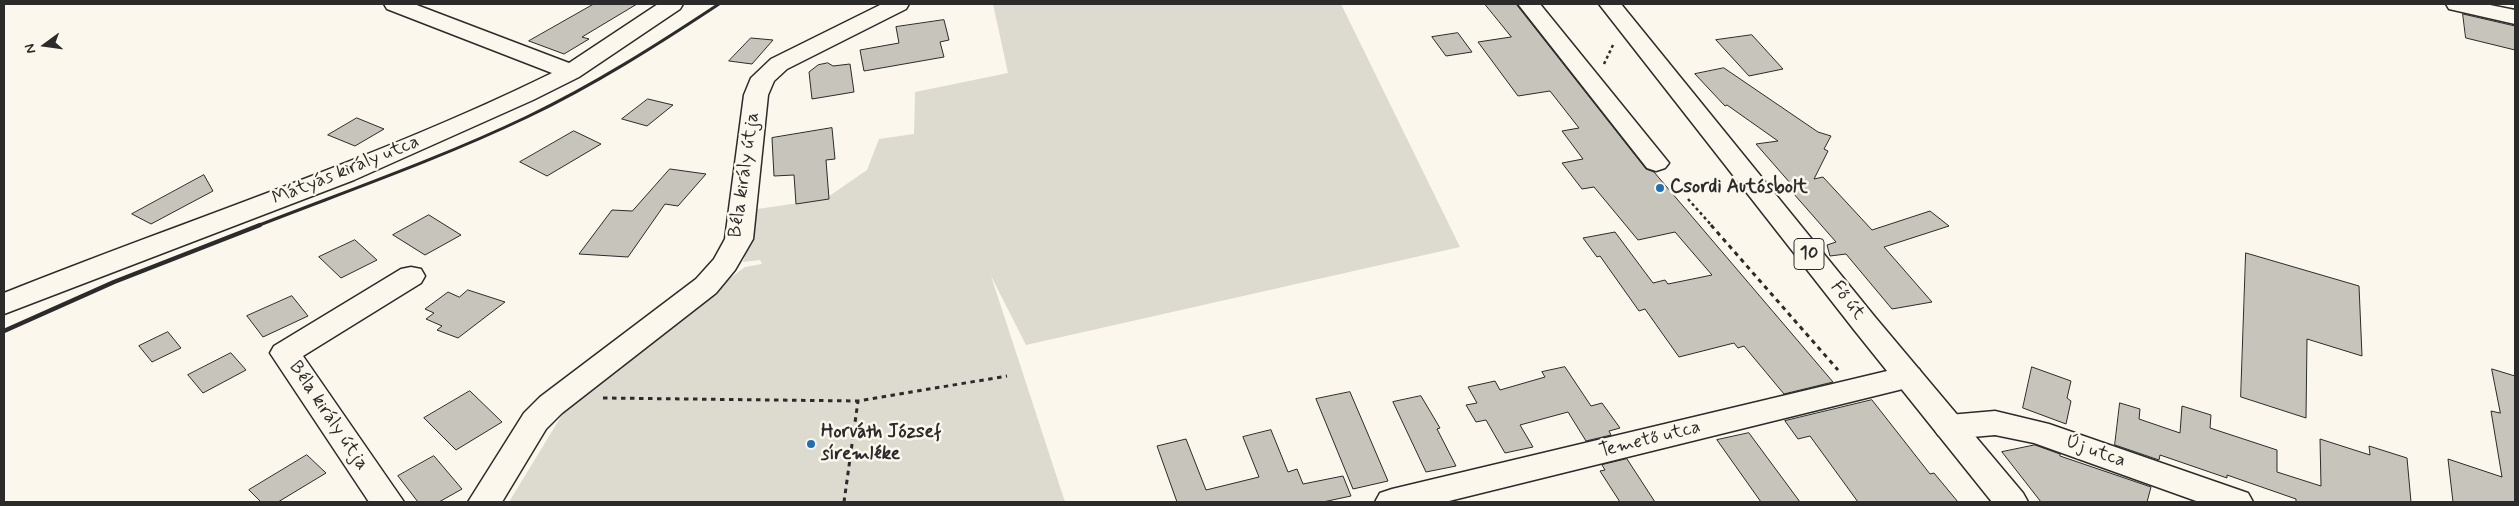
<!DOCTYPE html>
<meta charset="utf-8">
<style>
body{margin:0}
#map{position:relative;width:2519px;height:506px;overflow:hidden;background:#fbf7ec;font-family:Mynerve,sans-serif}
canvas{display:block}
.frame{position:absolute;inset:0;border:5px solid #2b2b2b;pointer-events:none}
.north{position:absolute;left:20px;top:20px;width:50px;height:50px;-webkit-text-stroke:4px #fbf7ec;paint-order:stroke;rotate:256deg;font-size:14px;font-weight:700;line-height:20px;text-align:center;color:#2b2b2b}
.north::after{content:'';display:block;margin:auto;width:18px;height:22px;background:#2b2b2b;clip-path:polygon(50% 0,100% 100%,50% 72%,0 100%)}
</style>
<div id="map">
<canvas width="2519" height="506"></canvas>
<div class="frame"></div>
<div class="north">N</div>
</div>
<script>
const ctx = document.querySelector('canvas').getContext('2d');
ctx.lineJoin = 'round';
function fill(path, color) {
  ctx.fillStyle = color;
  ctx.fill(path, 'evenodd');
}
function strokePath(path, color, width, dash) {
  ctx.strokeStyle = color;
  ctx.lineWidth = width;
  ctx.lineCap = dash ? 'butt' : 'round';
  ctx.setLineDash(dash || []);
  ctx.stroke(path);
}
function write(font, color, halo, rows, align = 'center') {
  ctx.font = font + ' Mynerve,sans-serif';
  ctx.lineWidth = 5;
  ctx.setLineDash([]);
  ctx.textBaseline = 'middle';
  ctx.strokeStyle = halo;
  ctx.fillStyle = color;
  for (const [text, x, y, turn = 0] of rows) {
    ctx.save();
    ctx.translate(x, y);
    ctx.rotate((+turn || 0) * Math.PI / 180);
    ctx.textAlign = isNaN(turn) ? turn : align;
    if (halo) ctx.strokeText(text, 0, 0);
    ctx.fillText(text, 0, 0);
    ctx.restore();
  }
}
const green = new Path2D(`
 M993,4H1341L1460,247L1026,345L991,276L1065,502H509L576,392L745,267L762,264L760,260L743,262L758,209L825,199L867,170L879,139L914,134L915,92L1008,73Z`);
const building = new Path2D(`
 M594,4H637L582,37L589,39L564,54L529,41Z
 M1485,4H1516L1646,169L1654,172L1833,382L1784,394L1744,346L1738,348L1734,343L1679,357L1645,309L1639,311L1600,256L1597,257L1583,238L1615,232L1653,283L1665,280L1668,284L1712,275L1675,232L1638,240L1594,187L1582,189L1562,163L1583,159L1562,131L1579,128L1550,91L1518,96L1478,42L1511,37Z
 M2463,14L2515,26V50L2466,38Z
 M944,20L949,40L940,42L944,57L864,71L860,50L899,43L896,27Z
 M1458,33L1472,52L1446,56L1432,37Z
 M1752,35L1783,69L1749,76L1716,40Z
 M751,38L773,40L752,64L729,61Z
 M828,63L833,66L850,64L854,92L812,99L809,72L818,65Z
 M1724,68L1818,132L1831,136L1824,149L1828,151L1814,179L1823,177L1872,230L1930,211L1949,226L1884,247L1932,302L1892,309L1846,254L1830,256L1827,245L1836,242L1786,185L1791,184L1756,144L1778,141L1727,105L1725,106L1695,74Z
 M648,99L673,105L647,126L622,119Z
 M357,118L384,129L355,146L328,135Z
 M832,128L835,159L826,160L829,199L796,204L794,175L774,176L772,138Z
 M574,131L601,144L547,176L520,162Z
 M670,169L706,174L678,206L665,204L628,257L579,254L612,210L632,211Z
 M204,175L213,191L151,224L132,214Z
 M429,215L461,235L425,255L393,235Z
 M355,240L377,260L341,278L319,257Z
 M2246,253L2359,286L2362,356L2307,339L2306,418L2241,397Z
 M468,290L505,302L458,338L437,330L442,326L426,319L434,313L425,309L448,292L459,297Z
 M292,296L308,316L263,337L247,316Z
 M168,332L181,348L152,362L139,346Z
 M231,353L246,370L203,393L188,375Z
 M1565,367L1591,406L1602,403L1620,428L1609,431L1611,435L1586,441L1568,412L1520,425L1533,447L1505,453L1486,420L1476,422L1466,405L1477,403L1468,387L1495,381L1500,390L1545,377L1542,372Z
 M2032,367L2071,381L2067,398L2071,401L2066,424L2023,408Z
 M2492,369L2515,376V502H2453L2448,459L2502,477L2491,411L2500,413Z
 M470,391L502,422L456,450L424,418Z
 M1350,392L1388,481L1353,489L1316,399Z
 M1421,396L1440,428L1437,429L1456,466L1426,472L1393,402Z
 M1872,400L1930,474L1934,473L1958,502H1858L1810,436L1798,439L1785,421Z
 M2120,403L2140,409L2139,419L2180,433L2182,406L2211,415L2210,428L2277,450V472L2321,486L2320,439L2370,455L2369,446L2407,458L2411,502H2296V499L2227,475V478L2160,455L2159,460L2115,445Z
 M1271,430L1288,472L1297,469L1303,484L1343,476L1351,496L1323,502H1177L1157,446L1186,439L1206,490L1259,477L1243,437Z
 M1749,433L1800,502H1761L1717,440Z
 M2035,445L2060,454V456L2151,487L2147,502H2041L2002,452Z
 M307,455L326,473L278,502H261L249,490Z
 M434,456L462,489L439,502H418L398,476Z
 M1627,459L1655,502H1620L1600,471L1605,470L1602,465Z`);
const pathFar1 = new Path2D(`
 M1604,64L1613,45
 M1688,199L1712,226`);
const path = new Path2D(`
 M1711,225L1838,370
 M603,398L858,401L1007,376
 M844,502L858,401`);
const minor = new Path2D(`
 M384,4H414L569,63L658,4H683L680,9L579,77L533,100L354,180L4,314V293C186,220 375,160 552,73L387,9Z
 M882,4H909L906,9L787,69L774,81L768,95L753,239L735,270L716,293L562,413L546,429L502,502H468L524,413L540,397L696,279L714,259L725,239L744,95L751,78L771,59Z
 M1518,4H1540L1665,158L1669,163L1665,168L1656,171L1647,168Z
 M2446,4H2485L2515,10V24L2449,9Z
 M411,267L421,269L425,276L421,283L303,356L404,502H369L270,353L274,346L401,269Z
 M1908,366L1919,369L1923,377L1919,385L1445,502H1375L1380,493L1392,489Z
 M1995,411L2049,424L2248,493L2253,502H2199L2034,443L1995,435L1949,439L1938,435L1933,427L1938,419L1949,415Z`);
const major = new Path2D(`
 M1599,4H1621L1875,317L2023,493L2028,502H1992L1855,331Z`);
const railFar1 = new Path2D(`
 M257,226C347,191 439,159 527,117C594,85 657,45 719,4`);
const rail = new Path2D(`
 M4,331L114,282L260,225`);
const markers = [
 [1660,188,5,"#1f6fb2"],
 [811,444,5,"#1f6fb2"]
];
const shields = [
 [1809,254,30]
];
const shieldNames = [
 ["10",1809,254]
];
const streetNames = [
 ["Mátyás király utca",346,171,-22],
 ["Béla király útja",745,175,-82],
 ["Fő út",1847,301,52],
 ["Béla király útja",328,416,56],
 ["Temető utca",1650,440,-14],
 ["Új utca",2095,452,20]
];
const poiNames = [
 ["Csordi Autósbolt",1670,188],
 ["Horváth József",821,433],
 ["síremléke",821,455]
];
fill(green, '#dddad0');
fill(building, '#c7c4bc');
strokePath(building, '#2b2b2b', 1);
strokePath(minor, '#2b2b2b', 3);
strokePath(major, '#2b2b2b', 3);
strokePath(pathFar1, '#2b2b2b', 2.5, [3, 3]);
strokePath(path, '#2b2b2b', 3, [4.5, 4.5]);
fill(minor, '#fbf7ec');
fill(major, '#fbf7ec');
strokePath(railFar1, '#2b2b2b', 3);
strokePath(rail, '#2b2b2b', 4.5);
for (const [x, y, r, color] of markers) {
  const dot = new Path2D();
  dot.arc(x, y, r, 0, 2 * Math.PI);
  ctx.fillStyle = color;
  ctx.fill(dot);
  strokePath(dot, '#fbf7ec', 2);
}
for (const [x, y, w] of shields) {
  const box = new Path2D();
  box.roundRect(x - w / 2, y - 15.5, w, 31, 4);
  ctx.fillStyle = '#fbf7ec';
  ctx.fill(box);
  strokePath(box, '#2b2b2b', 1);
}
write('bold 18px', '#2b2b2b', null, shieldNames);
write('19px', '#2b2b2b', '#fbf7ec', streetNames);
write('bold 19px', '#2b2b2b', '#fbf7ec', poiNames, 'left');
</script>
